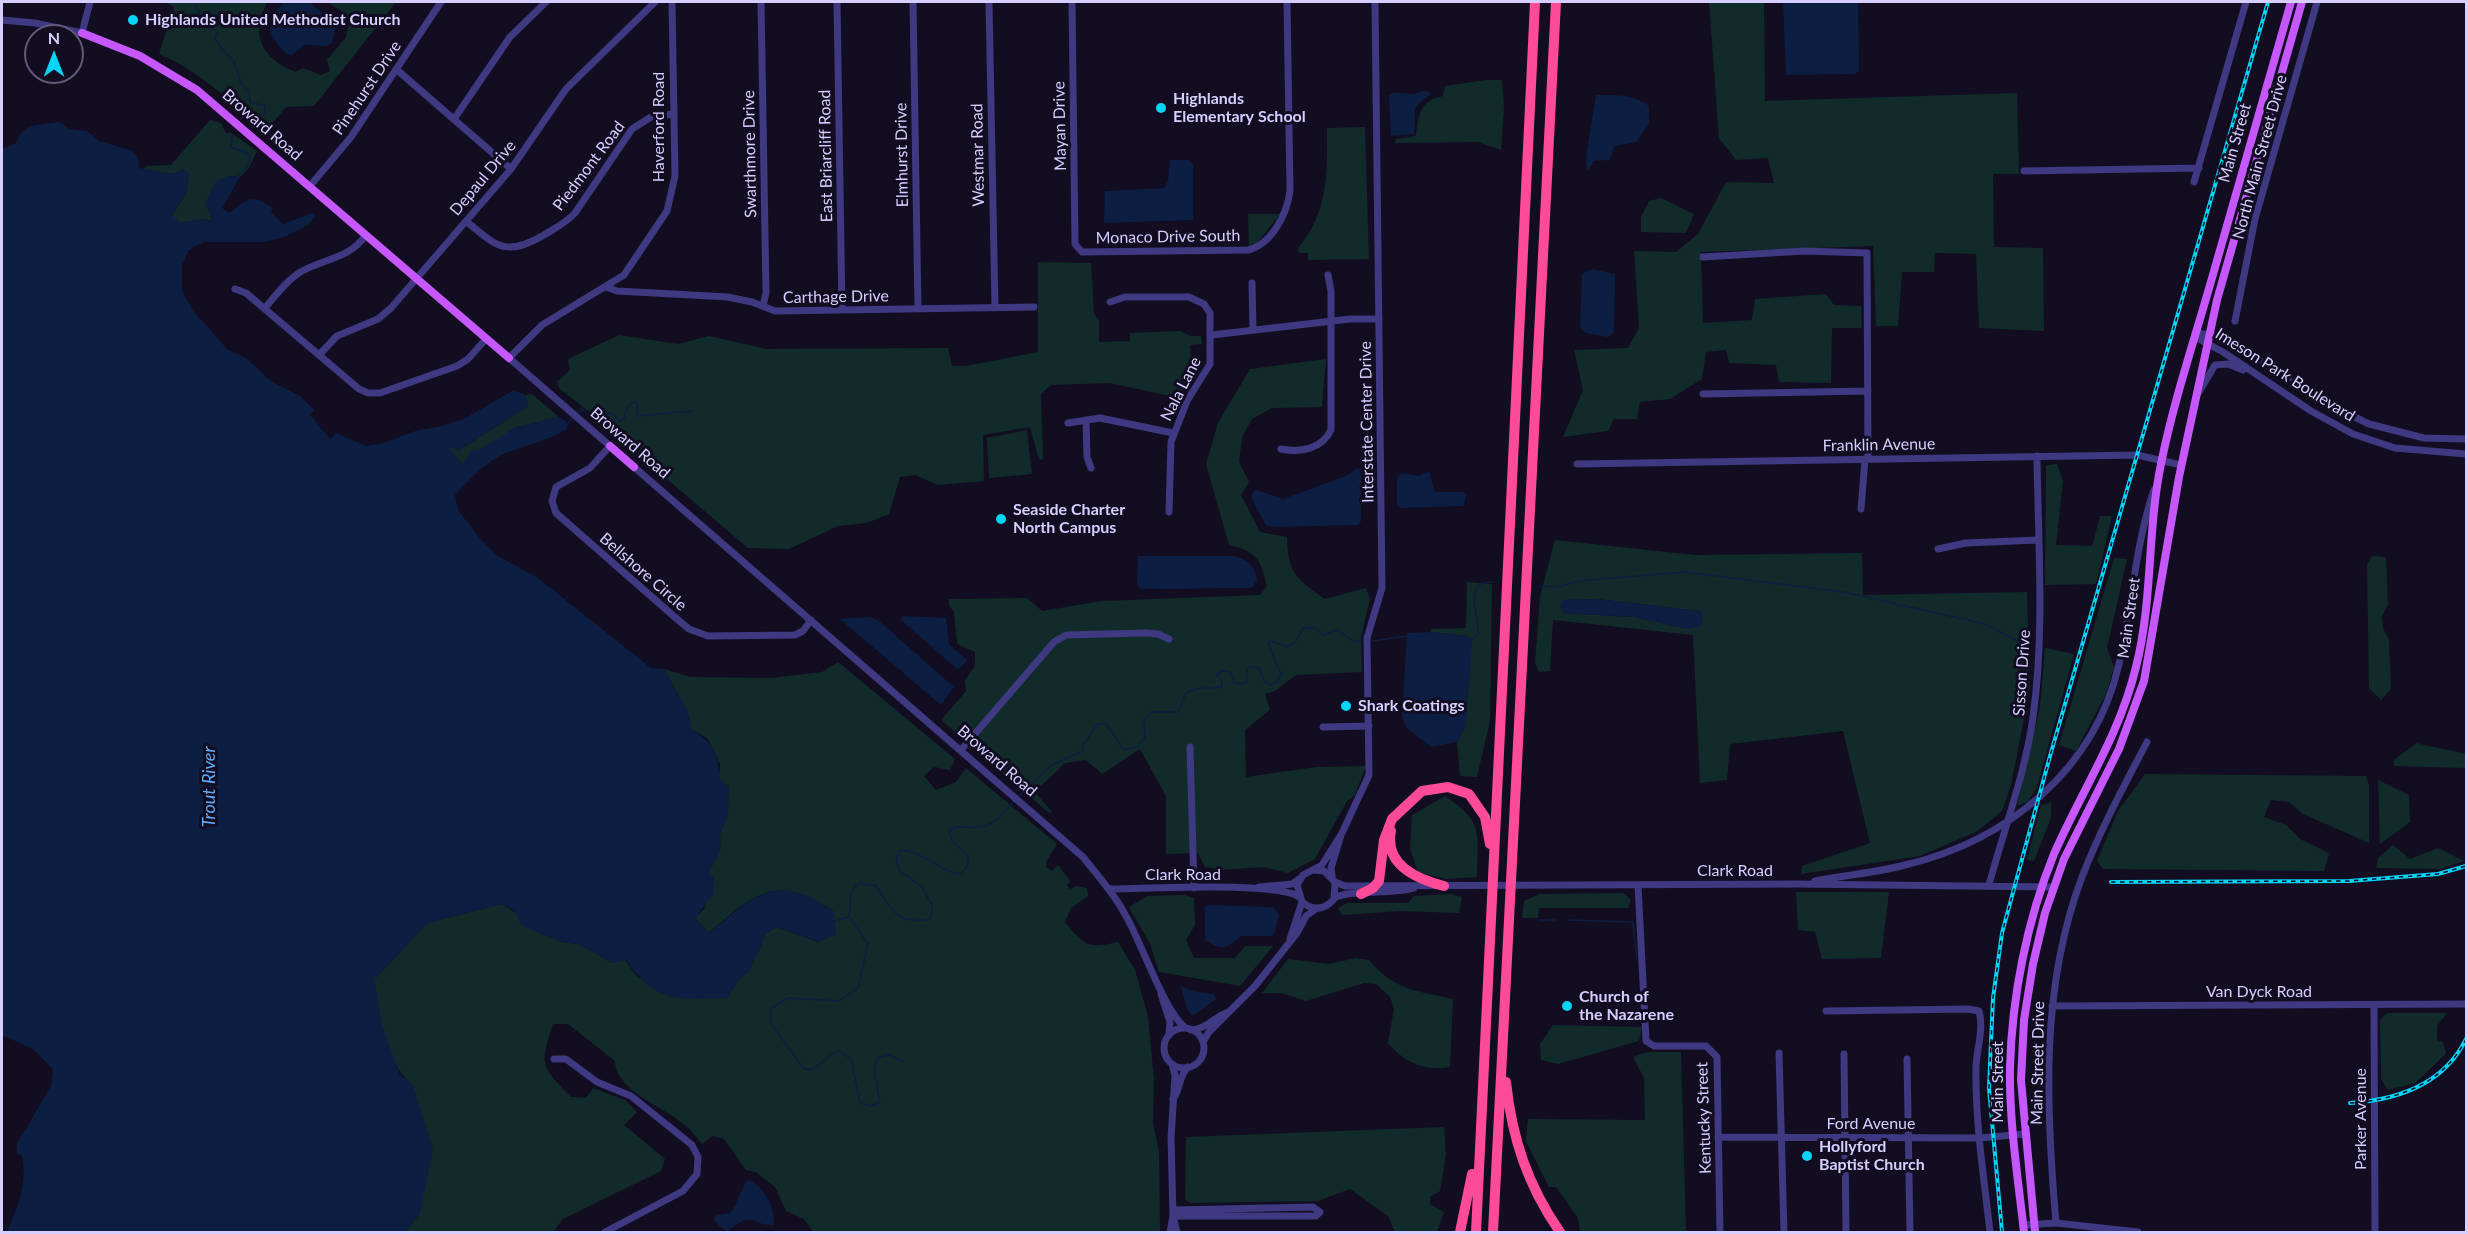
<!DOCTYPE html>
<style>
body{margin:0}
#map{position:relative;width:2468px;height:1234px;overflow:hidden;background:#120d21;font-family:Lato,sans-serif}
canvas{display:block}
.frame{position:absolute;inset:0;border:3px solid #d6ceff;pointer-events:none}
.north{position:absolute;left:24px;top:24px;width:60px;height:60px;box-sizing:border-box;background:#120d21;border:2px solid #605a7a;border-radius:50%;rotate:0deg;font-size:16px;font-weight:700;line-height:24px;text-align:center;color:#d6ceff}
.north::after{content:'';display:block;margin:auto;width:21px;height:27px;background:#02d5f7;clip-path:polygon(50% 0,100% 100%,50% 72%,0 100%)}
</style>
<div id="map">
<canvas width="2468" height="1234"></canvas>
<div class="frame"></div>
<div class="north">N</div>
</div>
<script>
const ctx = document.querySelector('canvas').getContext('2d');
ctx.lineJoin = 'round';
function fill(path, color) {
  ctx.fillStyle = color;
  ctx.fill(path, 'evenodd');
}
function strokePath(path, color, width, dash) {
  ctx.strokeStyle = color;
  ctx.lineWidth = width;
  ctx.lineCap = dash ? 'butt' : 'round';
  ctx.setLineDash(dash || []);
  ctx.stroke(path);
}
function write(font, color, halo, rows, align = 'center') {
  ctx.font = font + ' Lato,sans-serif';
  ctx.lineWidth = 6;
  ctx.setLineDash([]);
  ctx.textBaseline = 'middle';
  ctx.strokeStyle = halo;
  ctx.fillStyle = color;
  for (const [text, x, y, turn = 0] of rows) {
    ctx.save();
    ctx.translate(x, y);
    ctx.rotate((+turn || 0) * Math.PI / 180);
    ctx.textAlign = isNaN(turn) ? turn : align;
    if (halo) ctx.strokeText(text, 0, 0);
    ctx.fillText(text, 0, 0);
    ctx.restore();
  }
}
const green = new Path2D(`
 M165,2H267C264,10 259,21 259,30C259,52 278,65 295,72L303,68L321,75L330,71L327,60L346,37L349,24L343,12L327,2H396L314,106L286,107L265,132C232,103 200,71 159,54L174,7Z
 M1709,2H1764L1765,101L2017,93L2019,174H1993L1994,247L2043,248L2044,331L1979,328L1976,254L1935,253L1934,272H1902L1898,326H1876L1873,246L1701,252L1703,323L1752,320L1755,299L1826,294L1834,305L1861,306L1862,328H1832L1831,383L1779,382L1776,365L1729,363L1726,350L1706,352L1702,379L1670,399L1640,402L1637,419H1614L1608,431L1563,437L1583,390L1574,350L1628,348L1639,328L1634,251L1676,252L1698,234L1726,182L1774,183L1768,158L1736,160L1719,138Z
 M1486,80H1502L1504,107L1501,150L1478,142L1395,143L1396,139L1416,136C1418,116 1420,100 1443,96L1445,86Z
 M210,120L221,123L226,133H231L257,151L249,168L240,177L228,176L205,203L213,221L203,219L180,223L172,216L186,193L189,174L183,169L173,174L143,169L146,166L171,165Z
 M1365,127L1369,259L1308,260V253H1299L1298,248C1329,211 1327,174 1327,128Z
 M1661,198L1694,214L1686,233L1641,232V217L1649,201Z
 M1248,214H1280L1257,243L1249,246Z
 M1038,262L1091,263L1094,314L1099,320V342L1130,341V333L1180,331L1190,336H1201L1202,344L1190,345L1191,360L1199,363V368L1179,398L1110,383L1051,385L1041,394L1043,459L1039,460L1030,427L983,435L984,481L938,485L915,475L900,477L889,514L867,523L838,526L789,549L748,548L628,446L590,420L596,417L560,389L557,382L570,370L568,359L619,335L678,344L709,336L766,349L948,348L952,366H966L1038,352Z
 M1326,359L1322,407L1272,408L1252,419L1242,437L1239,462L1249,482L1241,495L1260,532L1287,537C1287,572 1297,580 1325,599L1366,588L1370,599L1361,637L1362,672L1296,675L1275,691L1265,694L1270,710L1245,730L1246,777L1316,767L1366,766L1355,795L1347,801L1315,859L1288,873L1263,867L1221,870L1205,867L1198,853L1166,854V796L1140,749L1102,774L1086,760L1065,763L1035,792L1052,812L1049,813L941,720L966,691L965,680L975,666V652L957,644L954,612L949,606V599L1027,598L1042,611L1102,601L1260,595L1267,586C1260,558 1257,552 1229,545L1206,464L1218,423L1250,369Z
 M532,394L559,417L514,428L463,465L448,448L453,447L458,451L528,406L525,395Z
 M1027,430L1032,474L989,478L987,438Z
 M2057,464L2063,481L2056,545L2092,546L2100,516H2112L2096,584L2045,585L2046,465Z
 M1555,540L1695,555L1862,553L1863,595L2027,592L2030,688L2011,785L2002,811L1976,832L1920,856L1801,874L1802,866L1870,843L1843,731L1730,744L1727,780L1700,783L1693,635L1553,620L1550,671L1539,672L1535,663L1540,596ZM1597,599L1699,611L1703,614L1688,629L1634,617L1563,613L1564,600Z
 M2372,556L2386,557L2388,605L2382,616L2383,628L2389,640L2391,689L2381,700L2369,688L2367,564Z
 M2114,558L2127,559L2107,648L2114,667L2106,694L2076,751L2059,745Z
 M1467,582L1492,584L1490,721L1477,777L1460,776L1457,742L1466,725L1467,636L1431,632V629L1466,628Z
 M2045,648L2074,654L2037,787L2029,801L2017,806L2040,707Z
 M838,662L955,759L950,770L934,767L924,776L936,790L956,782L966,768L1057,844L1046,862V867L1052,871L1058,865L1070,881L1067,886L1070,889L1076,886L1087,888L1088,896L1071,908L1065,922C1085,946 1087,949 1118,942L1135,970L1148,1016L1154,1080L1153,1123L1159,1151L1160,1232H813L804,1219L786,1211L775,1187L756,1172L746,1170L724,1139L713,1136L702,1144C697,1138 692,1131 686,1126C665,1107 615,1091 615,1061L568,1024H553C539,1066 541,1066 571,1097L586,1098L593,1088L625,1100L637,1112L624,1125L665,1159L661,1171L563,1219L553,1232H405L420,1213L413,1085C384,1063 380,1015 374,980L427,923L502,904L562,942L579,944L612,963L625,960L638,978L727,998L740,978L750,971C754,956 761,948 765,934L777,927L818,942L836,934L833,911C777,872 753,894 709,933L695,918L705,908L709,872L720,849V834L728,814L719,777L720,764L708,739L691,728C689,703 673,692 665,669L690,677L771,678L822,672Z
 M2416,743L2466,754V768L2394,766V760Z
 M2145,774L2366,776L2369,785V843L2303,814L2289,802L2271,800L2264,817L2286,825L2300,839L2329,853L2324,871L2103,869L2097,861L2118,811Z
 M2378,780L2409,795L2410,822L2380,844Z
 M1445,796C1484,822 1478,834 1477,877L1446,879L1418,872L1410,849L1412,815Z
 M2051,802V818L2034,861L2027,860L2041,805Z
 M2393,845L2410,859L2438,848L2464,861L2440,869L2376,868L2378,858Z
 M1796,892H1889L1881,958L1822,959L1815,932L1798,930Z
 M1623,893L1631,900L1628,908H1539L1538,918H1522L1524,901L1540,894Z
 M1451,894L1462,897L1459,913L1400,911L1342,915L1338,908L1347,903H1408L1414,896Z
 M1185,895L1194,898L1195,925L1186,940L1194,958H1235L1245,946H1273L1240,986L1159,972L1150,944L1129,907L1147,896Z
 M1356,958L1369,960C1395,991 1415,990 1453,999L1450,1067C1426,1072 1403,1062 1388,1043L1394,1008L1390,997L1376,984L1364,983L1306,1001L1282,993H1262L1288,959L1329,964Z
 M2387,1013H2447L2437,1026V1040L2443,1042L2446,1054L2415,1083L2388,1090L2381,1079L2380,1020Z
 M1553,1025L1642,1027L1639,1041L1558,1064L1541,1060L1540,1044Z
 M1647,1052H1681L1686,1232H1580L1578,1218L1556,1187H1549L1526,1141L1528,1119L1645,1120L1644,1078L1633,1057Z
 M1444,1127L1446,1154L1440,1191L1430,1197V1204L1444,1212L1437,1232H1395L1388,1216L1350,1189L1318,1201L1190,1203L1185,1199L1186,1137Z`);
const water = new Path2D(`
 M309,2L336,23L332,43L327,46L305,45L292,55L286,54C268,33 261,24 285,2Z
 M1783,2H1858L1859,71L1855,74L1786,75Z
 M1423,91H1428L1430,95C1407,110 1418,112 1414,134L1391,136L1389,95C1399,89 1407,98 1423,91Z
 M1596,95C1615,95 1633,94 1649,106V124L1636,142L1615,146L1609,160L1594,161L1587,172L1586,158Z
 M58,122L70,129L87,131L100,141L133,151L138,158L139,168L173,174L183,169L189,174L186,193L172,215L180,223L203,219L213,221L205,203L216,181L228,176L240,177L222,208L229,213C248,198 251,193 273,208L271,212L283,224L312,213L316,216L308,225L284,237L264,242H204L189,250L182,265V291L194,312L228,350L246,358L271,381L300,396L314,410L310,415L330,439L336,433L366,446L384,443L418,430L438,427L464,419L514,390L525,395L528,406L458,451L453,447L449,448L462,465L471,451L480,450L514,428L559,417L568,423L567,429C548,441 526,445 506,453C487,461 468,480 455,495L458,510L482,541L498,556L538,578L651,668L665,669C674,693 689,702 691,728C710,741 720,753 719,778L729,787L728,814L720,834L721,849L709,872L714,877L713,894L695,919L710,933C754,894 777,872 833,911L836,934L819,942L777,927L765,934C761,948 754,956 750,971L740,978L727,998C679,999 656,1004 626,960L612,963L579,944L562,942L522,926L514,910L502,904L427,923L374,980L382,1025L400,1075L413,1085L433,1149L420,1213L405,1232H7C17,1206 28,1186 22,1156L17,1154V1144L51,1086L53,1069L33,1049L2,1035V149L16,143L21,133L30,126Z
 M1170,160H1189L1193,164V220L1104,223L1105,191L1164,188L1168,181Z
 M1592,269L1615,274L1614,332L1608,337L1585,333L1580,328L1582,274Z
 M1358,468L1361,469V521L1358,525L1273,527L1266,525L1251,498L1252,493L1256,490L1283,499L1346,476Z
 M1429,471L1435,492H1463L1466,495L1464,506L1400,508L1397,505V478L1401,473L1419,476Z
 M1138,556H1235C1248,560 1256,567 1257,581L1251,588L1140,589L1137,585Z
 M1597,599L1699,611L1703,614L1702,626L1688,629L1634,617L1563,613L1560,606L1563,600Z
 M902,616L946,618L949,644L967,660L960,669H957L901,620Z
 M871,617L879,621L954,687L941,705L840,619Z
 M1431,632L1467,636L1472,642L1466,725L1457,742L1431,747L1406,727L1402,717L1407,633Z
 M1208,905L1273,907L1279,914L1275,932L1272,936H1242C1225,947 1227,953 1205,940V907Z
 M1181,986L1196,992L1214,994L1216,999L1193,1016L1187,1009Z
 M748,1180C765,1187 775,1207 774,1225C749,1226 755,1208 727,1232L714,1221L716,1215L730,1213C739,1202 740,1189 748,1180Z`);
const stream = new Path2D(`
 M195,2L200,15L210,16L211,28L217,32L215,39L224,52L234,61L242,85L249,90L250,102L265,106V112L262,115L252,114L247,117
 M233,135L231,147L249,154C252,165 243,170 236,177
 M576,414L581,408L590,416L612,413L620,421L624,419L627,407L635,401L638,406L637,416L692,411
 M568,423L573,417
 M1540,586L1559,587L1578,581L1685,572L1844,592L1985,624L2031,648
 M1468,639L1475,638L1479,633L1474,602L1477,587L1483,583L1493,582
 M1373,641L1407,636
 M1017,798L1052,765L1083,751V745L1098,724H1106L1124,750L1137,747L1145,737L1144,720L1152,712H1178L1186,693L1196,689L1222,687V682L1217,674L1223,671L1230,672L1235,683L1242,684L1246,682L1247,670L1251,667L1259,668L1264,681L1271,685L1278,681L1281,674L1268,643L1271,641L1288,647L1296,641L1303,628H1315L1324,635L1337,630L1354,642L1361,640
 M850,918L868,944L858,988L839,1001L788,998L770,1009L772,1025L804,1069H813L838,1050L851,1059L860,1103L871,1106L880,1102L874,1068L878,1058L889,1055L902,1061
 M1539,920H1556
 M1568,920L1633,922L1637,960
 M834,921L849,917L851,892L859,883L876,886C892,910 898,926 930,919L933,907L922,887L899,870L896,859L900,850C924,851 938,871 961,874L968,865V856L952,841L949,830C961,823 970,830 983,827C996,823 1005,811 1014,801`);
const minor = new Path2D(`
 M672,2L675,176L667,211L624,275L542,325L509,358L610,446L590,468L556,487L552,501L556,513L677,619L689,629L708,636L795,635L803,631L811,620
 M761,2L766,293L763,306
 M837,2L842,310
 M913,2L918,309
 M989,2L995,308
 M1072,2L1075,244L1082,252L1248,250C1272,244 1287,214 1290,191L1287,2
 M2,20L35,23L82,33L90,2
 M396,69L511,169
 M454,119L510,37L546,2
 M2024,171L2199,168
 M2194,182L2246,2
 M310,186L351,137L441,2
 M466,221C497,247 506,257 544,235C555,228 566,223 575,213L632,129L651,117L673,114
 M1703,257L1805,251L1867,253L1868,459
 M1252,283L1253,330
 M606,287L617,291L728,297L752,302L775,311L1034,307
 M235,289L246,293L359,389L368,393H380L457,366L468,359L486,339
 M1110,302L1125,297H1189L1204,304L1210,313V364L1187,401L1171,442L1169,512
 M265,308C276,295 287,280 302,271C326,258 349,259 366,235
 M2235,321L2255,219L2317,2
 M2196,333L2223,337L2334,407L2369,424L2424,438L2466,439
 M1212,335L1350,319H1379
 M2195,337L2223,352L2311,411L2353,434L2395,448L2466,454
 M319,355L337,336L378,319L391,308L511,169L566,89L655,2
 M2199,392L2215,365L2228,364L2243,370
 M1703,394L1868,391
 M1086,420L1087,457L1091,468
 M1068,423L1100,418L1173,433
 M1281,449C1300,453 1322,449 1331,430V291L1328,275
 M1577,464L2137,455L2181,465
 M634,467L1083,857C1099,877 1115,895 1127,918C1141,942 1166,1015 1186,1028
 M1861,509L1865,459
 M1938,549L1966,543L2038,540
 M1323,727L1369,726
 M1190,747L1194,888
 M961,750L1054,642L1066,635L1145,633L1158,634L1169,639
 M1313,870L1324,871L1335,882L1334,899C1325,910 1313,911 1302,902L1297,885L1303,875L1322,865L1342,833L1369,775L1367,638L1382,588L1375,2
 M1332,876L1331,868L1341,835
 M1815,881C1844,875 1875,873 1905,865C2007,841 2095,770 2119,664C2132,607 2135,545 2154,490
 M1335,882L1345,886L1796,884L2054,887
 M1638,885L1646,1041L1654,1046H1706L1717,1057L1720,1232
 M1989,885C2003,832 2026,771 2033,717C2045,632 2038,542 2037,456
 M1259,887L1292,884L1299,879
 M1109,889C1144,889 1277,881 1299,897
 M1334,898C1349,889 1392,895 1414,888
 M1290,939L1302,902
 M1161,994L1170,1022L1169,1035
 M2374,1005L2375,1232
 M2052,1006L2466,1004
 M1826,1011L1968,1009L1979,1011C1984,1029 1977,1048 1976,1066C1975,1122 1984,1178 1990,1232
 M1164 1048a20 20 0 1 1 40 0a20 20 0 1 1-40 0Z
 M1191,1030C1207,1029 1214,1017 1228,1012
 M1203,1042L1209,1032L1255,986L1297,933L1306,916L1316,909
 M1779,1053L1784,1232
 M1844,1054L1846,1232
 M554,1059H566L597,1082L631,1096L692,1145L698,1157L697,1174L683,1191L605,1232
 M1907,1059L1910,1232
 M1172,1064L1175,1075L1171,1138L1173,1216L1177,1232
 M1173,1099C1181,1089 1178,1077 1188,1067
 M1718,1137L1980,1138L2024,1134
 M1173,1210L1313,1207L1320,1212L1316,1216H1173
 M2056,1223C2046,1107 2040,988 2082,877C2100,830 2124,786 2147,742
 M2023,1225L2056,1223L2138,1232
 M1170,1232L1173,1216`);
const major = new Path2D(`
 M82,33L140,56L197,90L509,358
 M610,446L634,467
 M2024,1232C2018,1178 2009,1122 2010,1067C2012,996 2027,920 2054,854C2082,790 2119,737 2136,667C2153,601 2147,531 2161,464C2173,404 2193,344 2210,285C2237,190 2264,96 2291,2
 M2035,1232L2021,1080L2024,1020L2033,964L2045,913L2064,859L2119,749L2144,681L2179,477L2217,300L2302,2`);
const highway = new Path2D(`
 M1391,831C1384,865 1417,879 1444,886
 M1361,894L1373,888L1379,881L1384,840L1392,819L1422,791L1448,787L1469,794L1485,817L1490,844
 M1506,1082C1512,1139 1528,1186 1560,1232
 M1460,1232L1472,1174
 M1476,1232L1535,2
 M1493,1232L1556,2`);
const rail = new Path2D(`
 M2111,882L2349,881L2438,874L2466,866
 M2350,1103C2397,1100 2444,1084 2466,1039
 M2002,1232L1989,1088L1993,998L2002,933L2050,756L2268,2`);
const markers = [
 [133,20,6,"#02d5f7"],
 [1161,108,6,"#02d5f7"],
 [1001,519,6,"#02d5f7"],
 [1346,706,6,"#02d5f7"],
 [1567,1006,6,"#02d5f7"],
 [1807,1156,6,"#02d5f7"]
];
const poiNames = [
 ["Highlands United Methodist Church",145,20],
 ["Highlands",1173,99],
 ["Elementary School",1173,117],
 ["Seaside Charter",1013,510],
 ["North Campus",1013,528],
 ["Shark Coatings",1358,706],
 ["Church of",1579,997],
 ["the Nazarene",1579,1015],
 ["Hollyford",1819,1147],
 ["Baptist Church",1819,1165]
];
const streetNames = [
 ["Pinehurst Drive",367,88,-56],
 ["Broward Road",262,125,41],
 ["Mayan Drive",1060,126,-91],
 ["Haverford Road",659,127,-90],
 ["Main Street",2235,143,-74],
 ["Swarthmore Drive",750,154,-91],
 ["Elmhurst Drive",902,155,-91],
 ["Westmar Road",978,155,-91],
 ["East Briarcliff Road",826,156,-91],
 ["North Main Street Drive",2260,157,-75],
 ["Piedmont Road",589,166,-53],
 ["Depaul Drive",483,178,-50],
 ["Monaco Drive South",1168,237,-1],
 ["Carthage Drive",836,297,-1],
 ["Imeson Park Boulevard",2285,375,32],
 ["Nala Lane",1181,389,-63],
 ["Interstate Center Drive",1367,422,-91],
 ["Broward Road",630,443,41],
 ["Franklin Avenue",1879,445,-1],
 ["Bellshore Circle",643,572,41],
 ["Main Street",2129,618,-82],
 ["Sisson Drive",2022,673,-86],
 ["Broward Road",997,761,41],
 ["Clark Road",1735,871],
 ["Clark Road",1183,875],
 ["Van Dyck Road",2259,992],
 ["Main Street Drive",2038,1063,-89],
 ["Main Street",1998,1082,-90],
 ["Kentucky Street",1704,1118,-92],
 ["Parker Avenue",2361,1119,-90],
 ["Ford Avenue",1871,1124]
];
const waterNames = [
 ["Trout River",209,787,-90]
];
fill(green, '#112b2b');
fill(water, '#0c1e42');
strokePath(stream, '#0c1e42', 1.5);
strokePath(minor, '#3e3980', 7);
strokePath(major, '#c557fd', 8);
strokePath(highway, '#fd4b9a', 10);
strokePath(rail, '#02d5f7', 4);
strokePath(rail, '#120d21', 1.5, [4.5]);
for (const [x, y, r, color] of markers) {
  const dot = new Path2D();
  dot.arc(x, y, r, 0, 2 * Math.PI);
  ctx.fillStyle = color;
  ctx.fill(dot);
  strokePath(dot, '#120d21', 2);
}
write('bold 16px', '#d6ceff', '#120d21', poiNames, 'left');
write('16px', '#d6ceff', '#120d21', streetNames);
write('italic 18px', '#5dadfe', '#120d21', waterNames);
</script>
